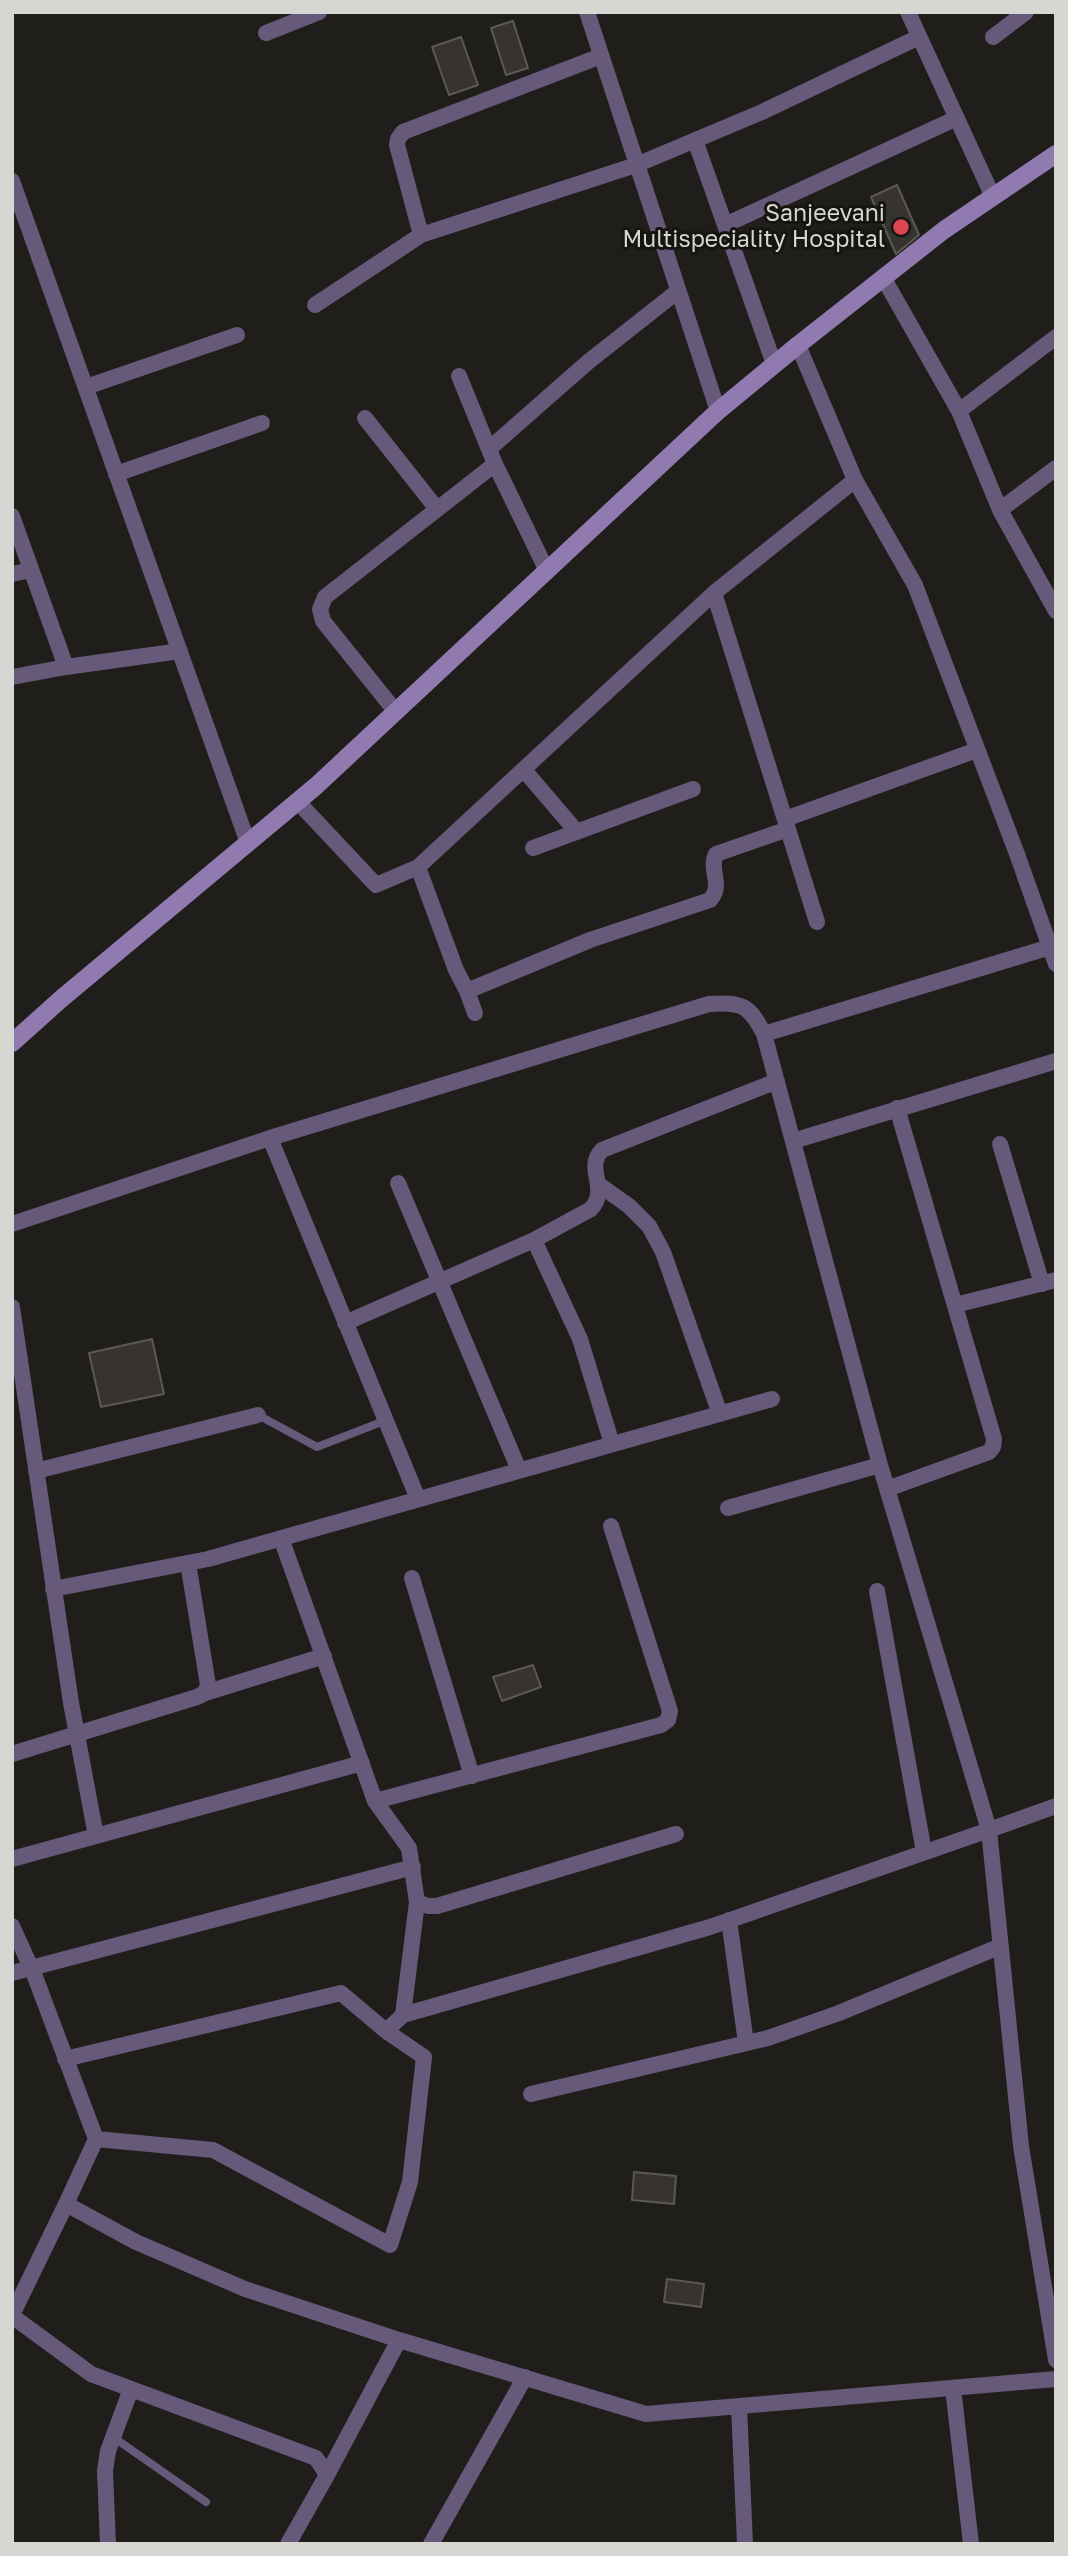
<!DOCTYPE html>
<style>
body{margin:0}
#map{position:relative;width:1068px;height:2556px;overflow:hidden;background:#1f1e1a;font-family:"Golos Text",sans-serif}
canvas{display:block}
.frame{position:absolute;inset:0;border:14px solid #d6d6d3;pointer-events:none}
</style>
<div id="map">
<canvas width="1068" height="2556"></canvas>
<div class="frame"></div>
</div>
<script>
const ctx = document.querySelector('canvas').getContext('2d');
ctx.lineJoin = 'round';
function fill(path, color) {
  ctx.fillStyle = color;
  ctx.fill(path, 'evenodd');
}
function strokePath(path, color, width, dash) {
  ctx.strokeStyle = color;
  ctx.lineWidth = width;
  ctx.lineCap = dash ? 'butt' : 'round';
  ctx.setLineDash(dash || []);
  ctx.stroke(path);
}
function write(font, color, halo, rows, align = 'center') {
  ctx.font = font + ' "Golos Text",sans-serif';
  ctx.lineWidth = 6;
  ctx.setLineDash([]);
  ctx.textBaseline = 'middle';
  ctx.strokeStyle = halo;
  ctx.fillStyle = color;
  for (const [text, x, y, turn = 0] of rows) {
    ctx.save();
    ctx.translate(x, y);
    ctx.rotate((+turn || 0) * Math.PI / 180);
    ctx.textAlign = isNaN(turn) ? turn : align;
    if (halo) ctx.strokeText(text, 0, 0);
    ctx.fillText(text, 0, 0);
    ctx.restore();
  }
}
const building = new Path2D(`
 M513,21L528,68L506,75L491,28Z
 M461,37L478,85L449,95L432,47Z
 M897,185L919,235L896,254L871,197Z
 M152,1339L164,1394L101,1407L89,1353Z
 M533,1665L541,1687L502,1701L493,1677Z
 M634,2172L676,2176L674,2204L632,2200Z
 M667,2279L704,2284L701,2307L664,2302Z`);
const lane = new Path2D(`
 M258,1415L317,1447L384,1421
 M113,2437L206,2502`);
const street = new Path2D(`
 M587,12L718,411
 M908,12L993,197
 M266,33L319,12
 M993,37L1026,12
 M695,140L774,364
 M12,181L248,843
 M725,225L957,118
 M421,235L397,145L398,139L403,132L601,56
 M884,279L959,411L1000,510L1056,611
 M315,305L421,235L636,165L762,112L919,37
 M459,376L495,464L547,571
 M86,387L237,335
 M959,411L1056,337
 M365,418L437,509
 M489,449L588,362L678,291
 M116,474L262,423
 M855,480L915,585L1017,854L1056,964
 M1000,510L1056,468
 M12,516L66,667
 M12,574L31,570
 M714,593L817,922
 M12,677L66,667L180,651
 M396,712L323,621L320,609L325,597L495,464
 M524,770L577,832
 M298,802L376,885L418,867L714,593L855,480L798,345
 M785,819L977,750
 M533,848L693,789
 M418,867L456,970L467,991L590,940L710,900C724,885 708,870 716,854L788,829
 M467,991L475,1013
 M764,1034L1050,947
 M270,1138L418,1499
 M793,1141L1056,1061
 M1000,1144L1042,1284
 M398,1183L519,1470
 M598,1184L629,1206L649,1226L663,1252L720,1414
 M12,1224L270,1138L709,1004C741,1002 749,1004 764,1034L880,1465L989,1830L710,1927L403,2015L386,2031
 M534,1240L580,1339L612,1444
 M955,1305L1056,1280
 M12,1307L71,1703L96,1836
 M345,1323L534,1240L591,1209C610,1188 584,1169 602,1150L777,1081
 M36,1471L258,1415
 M887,1489L989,1452L993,1447L994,1439L897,1108
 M728,1508L880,1465
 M281,1538L375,1801L409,1848L417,1902L428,1906H437L676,1834
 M412,1578L472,1776
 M53,1589L208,1559L772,1399
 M877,1591L924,1852
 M205,1693L324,1656
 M12,1754L197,1697L205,1693L208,1685L188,1563
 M375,1801L661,1725L668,1720L670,1711L611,1526
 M1056,1806L989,1830L1021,2146L1056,2360
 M12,1859L362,1763
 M729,1920L746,2043
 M12,1926L34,1974L96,2139L66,2204
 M12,1973L413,1867
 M403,2015L417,1902
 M65,2059L341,1993L386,2031L424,2057L410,2182L390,2245L213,2150L96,2139
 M531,2094L768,2038L839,2013L1001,1946
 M12,2315L66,2204L136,2242L245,2289L399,2340L646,2414L1056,2379
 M12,2316L91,2374L316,2458L327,2475L288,2544
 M953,2388L971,2544
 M739,2406L745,2544
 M327,2475L399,2340
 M108,2544L105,2471L108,2451L131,2389
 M431,2544L525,2377`);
const secondary = new Path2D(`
 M12,1043L61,999L316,786L718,411L798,345L944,230L1056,154`);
const markers = [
 [901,227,9,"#e0444e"]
];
const poiNames = [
 ["Sanjeevani",885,214],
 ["Multispeciality Hospital",885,240]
];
fill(building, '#363330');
strokePath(building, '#5c5955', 2);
strokePath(lane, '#67597a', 8);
strokePath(street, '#67597a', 16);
strokePath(secondary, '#917ab0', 18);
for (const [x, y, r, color] of markers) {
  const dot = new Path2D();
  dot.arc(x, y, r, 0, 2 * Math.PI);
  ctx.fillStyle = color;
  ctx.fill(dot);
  strokePath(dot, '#151511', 2.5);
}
write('23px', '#d6d6d3', '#151511', poiNames, 'right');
</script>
